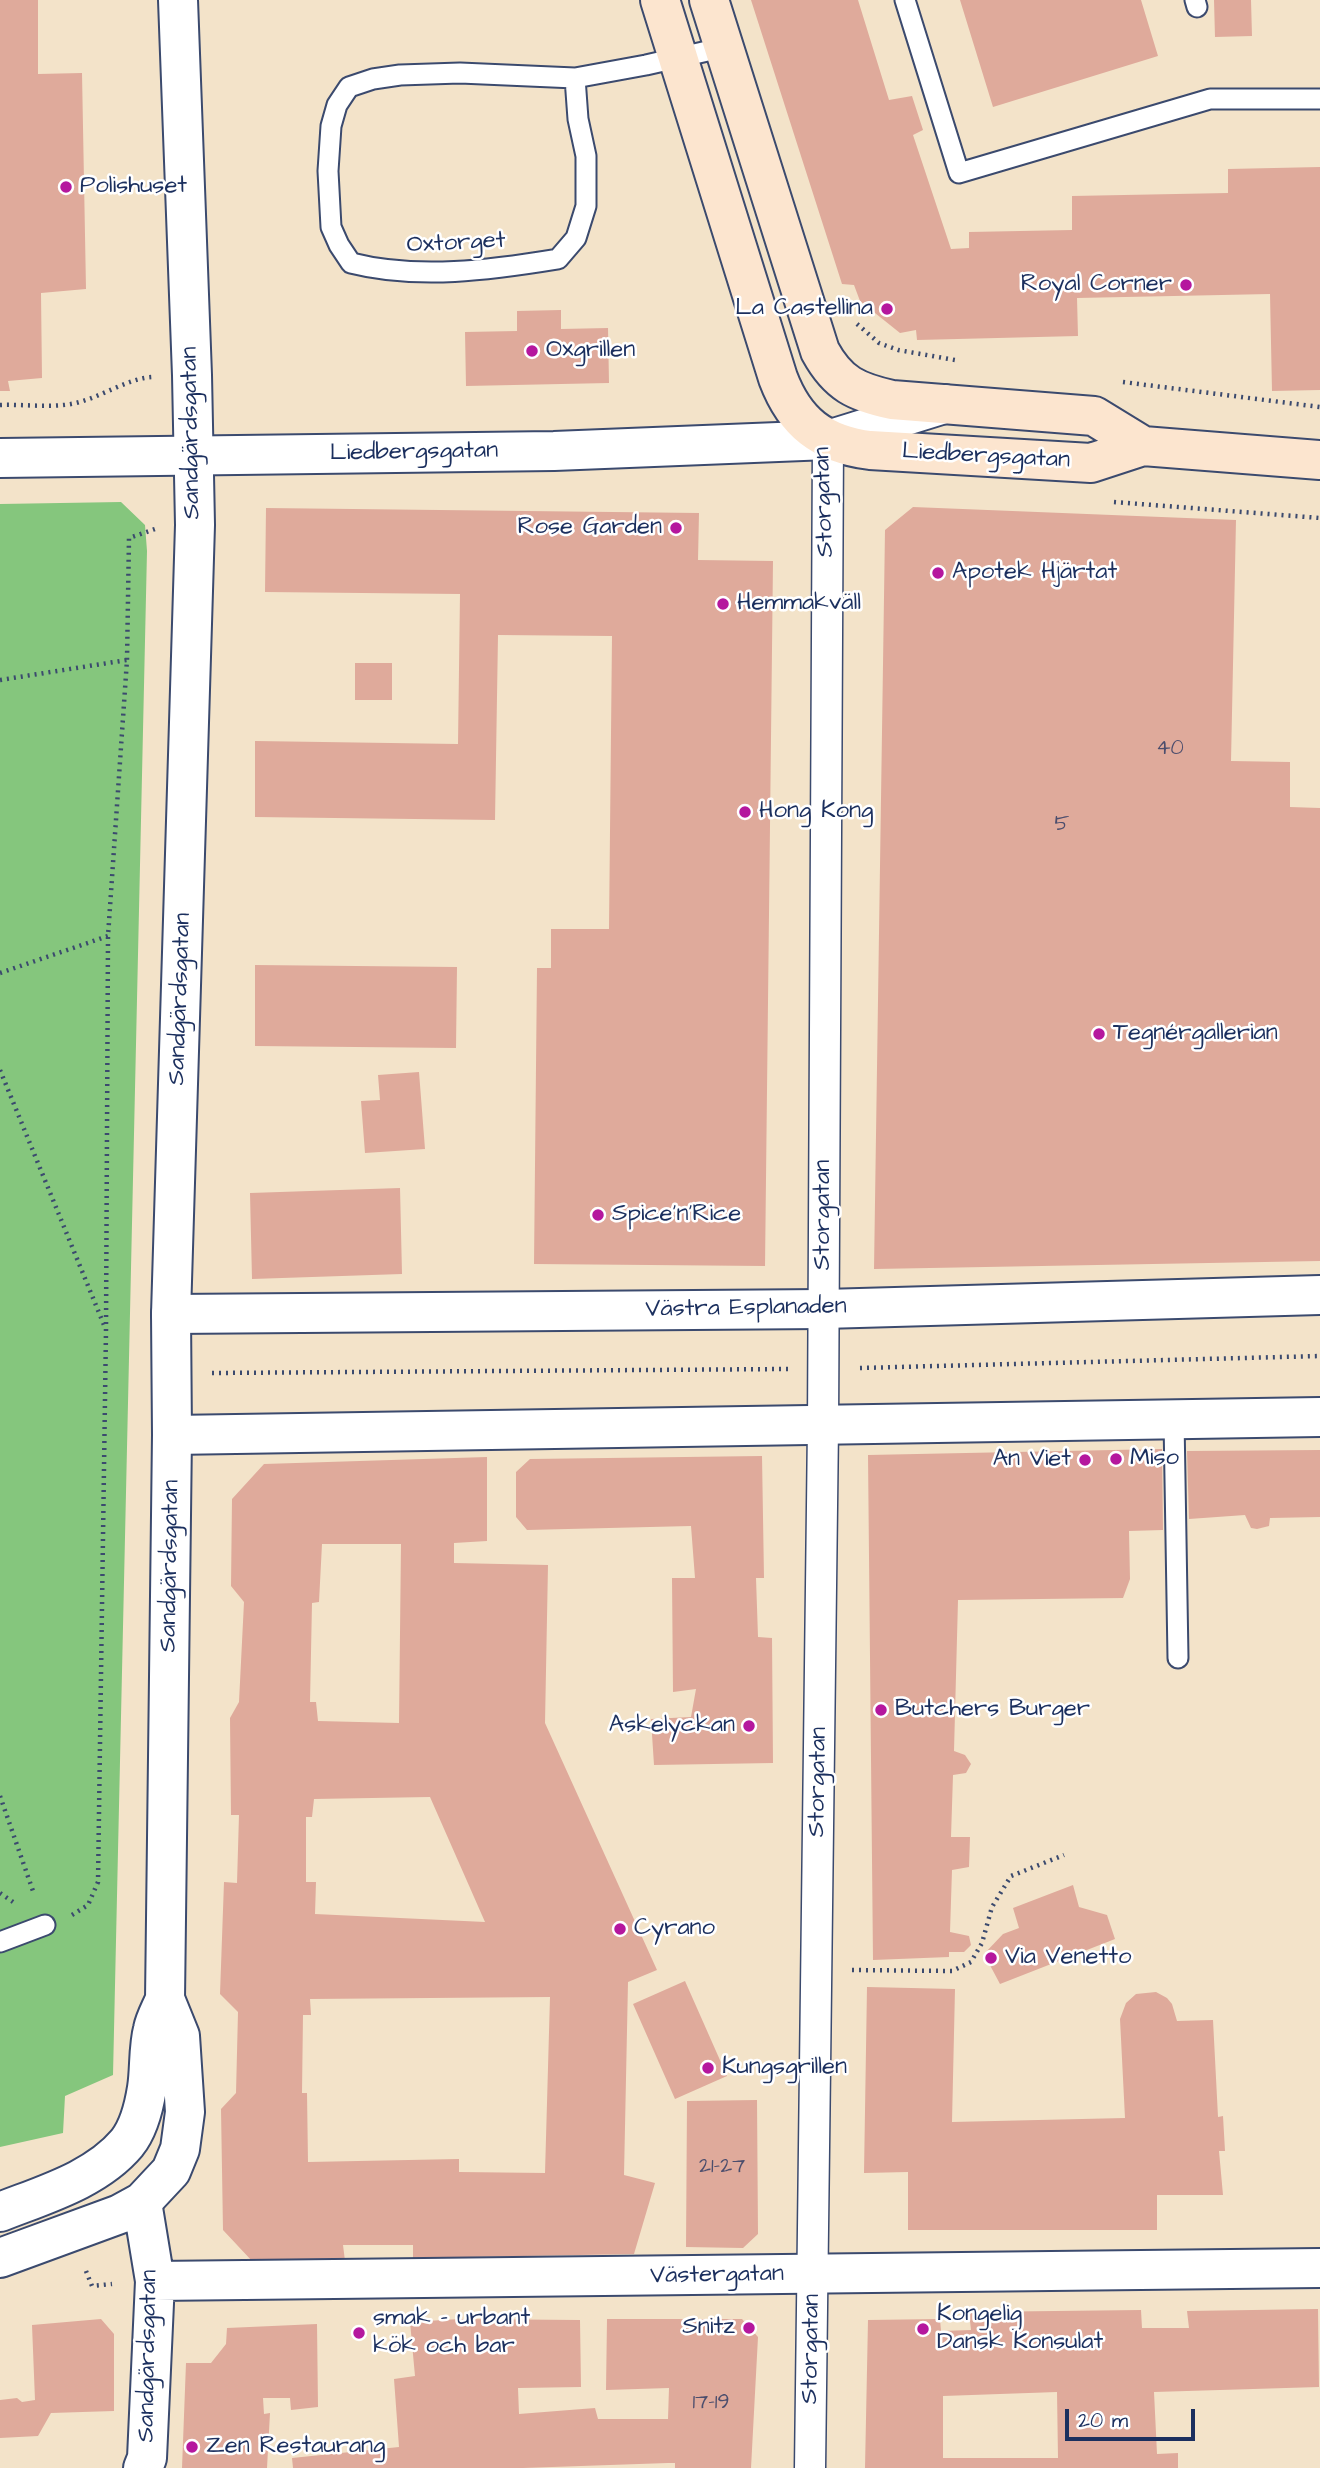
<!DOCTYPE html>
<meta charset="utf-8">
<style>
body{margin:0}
#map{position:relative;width:1320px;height:2468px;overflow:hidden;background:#f3e3c9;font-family:"Architects Daughter",sans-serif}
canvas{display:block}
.scale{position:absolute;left:1065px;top:2409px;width:130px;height:32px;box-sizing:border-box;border:4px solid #1b2f5e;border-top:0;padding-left:9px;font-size:21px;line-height:24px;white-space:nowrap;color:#1b2f5e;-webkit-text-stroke:5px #fff;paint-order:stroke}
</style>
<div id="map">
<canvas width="1320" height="2468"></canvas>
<div class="scale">20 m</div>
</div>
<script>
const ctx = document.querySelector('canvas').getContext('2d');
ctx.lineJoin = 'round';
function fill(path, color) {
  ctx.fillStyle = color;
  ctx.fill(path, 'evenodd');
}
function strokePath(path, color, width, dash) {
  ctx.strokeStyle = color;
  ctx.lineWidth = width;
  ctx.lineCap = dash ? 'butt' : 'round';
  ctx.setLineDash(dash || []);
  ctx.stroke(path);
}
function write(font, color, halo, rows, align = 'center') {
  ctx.font = font + ' "Architects Daughter",sans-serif';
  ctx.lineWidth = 5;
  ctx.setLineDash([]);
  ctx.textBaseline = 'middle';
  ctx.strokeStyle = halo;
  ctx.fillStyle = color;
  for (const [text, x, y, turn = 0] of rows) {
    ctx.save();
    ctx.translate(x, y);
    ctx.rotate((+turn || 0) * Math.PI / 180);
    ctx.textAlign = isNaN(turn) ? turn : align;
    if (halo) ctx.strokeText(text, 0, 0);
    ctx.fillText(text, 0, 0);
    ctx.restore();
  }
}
const green = new Path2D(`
 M121,502L145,525L147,551L113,2075L65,2096L63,2133L0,2147V504Z`);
const building = new Path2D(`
 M0,0H38V74L82,73L86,289L41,293L42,378L8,381L10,391H0Z
 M751,0H858L889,100L912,96L923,130L913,135L951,249L969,248V232L1072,230V196L1228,193V169L1320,167V390L1272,391L1270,294L1077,298L1078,336L917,340L916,330L900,333L860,301L854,285L842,284Z
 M960,0H1141L1158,56L993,107Z
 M1214,0H1251L1252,36L1215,37Z
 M561,310V329L608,328L609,383L466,386L465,332L517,331V311Z
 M913,507L1236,520L1231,761L1290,762V807L1320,808V1261L874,1269L885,530Z
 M266,508L699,513L698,560L773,561L765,1266L534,1264L537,968H551V929H609L612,636L498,635L495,820L255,817V741L458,744L460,594L265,592Z
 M355,663H392V700H355Z
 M255,965L457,967L456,1048L255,1046Z
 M419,1072L425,1149L365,1153L361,1101L380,1100L378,1075Z
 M400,1188L402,1274L252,1279L250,1193Z
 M1162,1449L1163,1530L1129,1531L1130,1579L1123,1598L958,1600L954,1751L965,1755L971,1764L966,1773L953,1775L951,1837H970L969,1867L952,1870L950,1932L969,1936L971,1945L964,1952H949V1957L873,1960L868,1455Z
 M1320,1450V1517L1270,1518L1269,1526L1257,1529L1251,1528L1245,1515L1189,1519L1187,1451Z
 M762,1456L764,1578H756L758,1637L772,1638L773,1763L654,1765L651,1719L691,1717L696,1689L673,1692L672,1578H695L691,1526L527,1530L516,1517V1472L530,1459Z
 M487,1457V1541L454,1543V1563L548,1565L545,1723L657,1970L628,1982L624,2175L655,2183L634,2254L413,2258V2245H343L345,2261H252L223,2230L221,2109L236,2093L238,2012L220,1994L224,1882L237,1883L239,1815H231L230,1718L239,1702L244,1602L231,1586L232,1499L264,1464ZM322,1544H401L399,1723L318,1721L316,1702H310L312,1603L319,1602ZM430,1797L485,1922L315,1914L316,1882H306V1817H312L314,1799ZM550,1997L545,2173L459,2172V2159L308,2162L307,2093H302L303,2015H311L310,1999Z
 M1073,1885L1079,1907L1107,1915L1115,1939L1000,1984L984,1954L1003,1934L1019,1928L1013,1908Z
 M685,1981L727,2076L675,2099L633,2004Z
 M867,1987L955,1989L952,2122L1125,2118L1120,2019L1126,2003L1136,1994L1156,1992L1167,1998L1172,2004L1177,2021L1213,2020L1218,2117L1223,2116L1225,2151H1219L1223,2195H1157V2230H908V2172L864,2173Z
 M757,2100L758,2234L743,2248L686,2247L687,2101Z
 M1318,2309L1319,2387L1154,2392L1157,2454L1178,2453V2468H865L868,2320L940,2319L941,2331L971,2330L969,2312L1141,2310L1142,2328H1189L1187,2311ZM1057,2392L1058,2458H943V2396Z
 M101,2319L114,2334V2411L51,2413L38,2436L0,2438V2400L17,2398L22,2402L35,2400L32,2325Z
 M460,2319L580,2320L581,2387L518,2388L519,2414L595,2408L598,2419H668L669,2388L606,2390L607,2319H742L758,2337L751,2468H675V2463H668L523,2468H293L292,2458L399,2447L394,2379L415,2376L410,2322Z
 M317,2324L318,2407L291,2410L290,2398H263L264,2414L270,2413L267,2468H182L186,2363H211L226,2344L227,2328Z`);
const path = new Path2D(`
 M857,324L879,343L898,350L955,360
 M1123,382L1320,407
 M0,405C23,404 48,408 71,404C99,399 127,378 153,377
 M1114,502L1320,518
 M0,680L127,660
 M0,973L108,936
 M0,1070L104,1325
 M860,1368L1320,1356
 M212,1373L788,1369
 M0,1796L34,1894
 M0,1893L13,1902
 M72,1915L88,1905L98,1882L106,1330L108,936L127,660L129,538L155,529
 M852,1970L952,1971L971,1962L982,1943L992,1907L1011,1876L1064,1855
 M86,2271L92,2286L112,2284`);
const service = new Path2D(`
 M905,0L959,173L1210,99H1320
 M1195,0L1197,7
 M575,78L578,119L586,156V206L576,238L558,259C491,270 418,280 351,263L339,245L331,227L328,171L331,126L337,105L349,87L373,79L400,75L460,73L575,78L646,65L725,47
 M1174,1420L1178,1658
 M0,1942L45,1925`);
const pedestrian = new Path2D(`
 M810,2468L823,1426L828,440`);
const minor = new Path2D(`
 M0,458L554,451L828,440L944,404
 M171,1314L824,1309L1320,1295
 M172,1435L1320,1417
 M142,2202L155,2281L147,2458L143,2468
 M155,2281L1320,2268`);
const tertiary = new Path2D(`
 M0,2212C43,2195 96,2180 127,2143C139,2128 144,2107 147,2088C150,2069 148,2048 153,2029C155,2019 161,2009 165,1999
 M0,2258L120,2214L142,2202L171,2171L180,2149L185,2112L180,2036L165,1999L172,1435L171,1314L195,525L192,375L178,0`);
const secondary = new Path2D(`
 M660,0L778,378C795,423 822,444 870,450L1091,463L1143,446L1320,460
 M709,0L820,351C838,384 856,392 892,400L1094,416L1143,446`);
const markers = [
 [66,187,7,"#b5179e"],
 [1186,285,7,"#b5179e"],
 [887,309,7,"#b5179e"],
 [532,351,7,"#b5179e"],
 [676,528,7,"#b5179e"],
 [938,573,7,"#b5179e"],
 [723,604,7,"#b5179e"],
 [745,812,7,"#b5179e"],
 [1099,1034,7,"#b5179e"],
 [598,1215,7,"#b5179e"],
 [1116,1459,7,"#b5179e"],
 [1085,1460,7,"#b5179e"],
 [881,1710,7,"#b5179e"],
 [749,1726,7,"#b5179e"],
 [620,1929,7,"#b5179e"],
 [991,1958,7,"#b5179e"],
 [708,2068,7,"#b5179e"],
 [749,2328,7,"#b5179e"],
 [923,2329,7,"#b5179e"],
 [359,2333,7,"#b5179e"],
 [192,2447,7,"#b5179e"]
];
const numberNames = [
 ["40",1170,750],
 ["5",1062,826],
 ["21-27",722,2168],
 ["17-19",711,2404]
];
const poiNames = [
 ["Polishuset",80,187],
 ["Royal Corner",1172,285,"right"],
 ["La Castellina",873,309,"right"],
 ["Oxgrillen",546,351],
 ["Rose Garden",662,528,"right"],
 ["Apotek Hjärtat",952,573],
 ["Hemmakväll",737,604],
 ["Hong Kong",759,812],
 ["Tegnérgallerian",1113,1034],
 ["Spice'n'Rice",612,1215],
 ["Miso",1130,1459],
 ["An Viet",1071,1460,"right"],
 ["Butchers Burger",895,1710],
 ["Askelyckan",735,1726,"right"],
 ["Cyrano",634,1929],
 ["Via Venetto",1005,1958],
 ["Kungsgrillen",722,2068],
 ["Kongelig",937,2315],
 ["Dansk Konsulat",937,2343],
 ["smak – urbant",373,2319],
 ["kök och bar",373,2347],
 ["Snitz",735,2328,"right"],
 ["Zen Restaurang",206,2447]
];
const streetNames = [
 ["Oxtorget",456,244,-3],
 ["Sandgärdsgatan",192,433,-91],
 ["Liedbergsgatan",414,453,-1],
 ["Liedbergsgatan",986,457,3],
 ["Storgatan",825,502,-92],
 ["Sandgärdsgatan",181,999,-88],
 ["Storgatan",824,1215,-90],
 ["Västra Esplanaden",746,1309,-1],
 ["Sandgärdsgatan",171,1566,-89],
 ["Storgatan",819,1782,-89],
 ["Västergatan",717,2276,-1],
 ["Storgatan",812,2349,-89],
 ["Sandgärdsgatan",149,2356,-89]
];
fill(green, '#85c67d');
fill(building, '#dfaa9b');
strokePath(service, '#3b4a6e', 23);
strokePath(pedestrian, '#3b4a6e', 33);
strokePath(minor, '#3b4a6e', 42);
strokePath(tertiary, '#3b4a6e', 42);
strokePath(secondary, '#3b4a6e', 42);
strokePath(path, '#3b4a6e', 4.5, [2, 5]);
strokePath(service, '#fff', 19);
strokePath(pedestrian, '#fff', 30);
strokePath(minor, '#fff', 38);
strokePath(tertiary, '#fff', 38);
strokePath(secondary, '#fce5cf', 38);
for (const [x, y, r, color] of markers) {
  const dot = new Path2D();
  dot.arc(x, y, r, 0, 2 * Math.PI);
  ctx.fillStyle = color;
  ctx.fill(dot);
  strokePath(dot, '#fff', 2.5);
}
write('21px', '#4c4e6d', null, numberNames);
write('24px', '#1b2f5e', '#fff', poiNames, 'left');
write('24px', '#1b2f5e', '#fff', streetNames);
</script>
